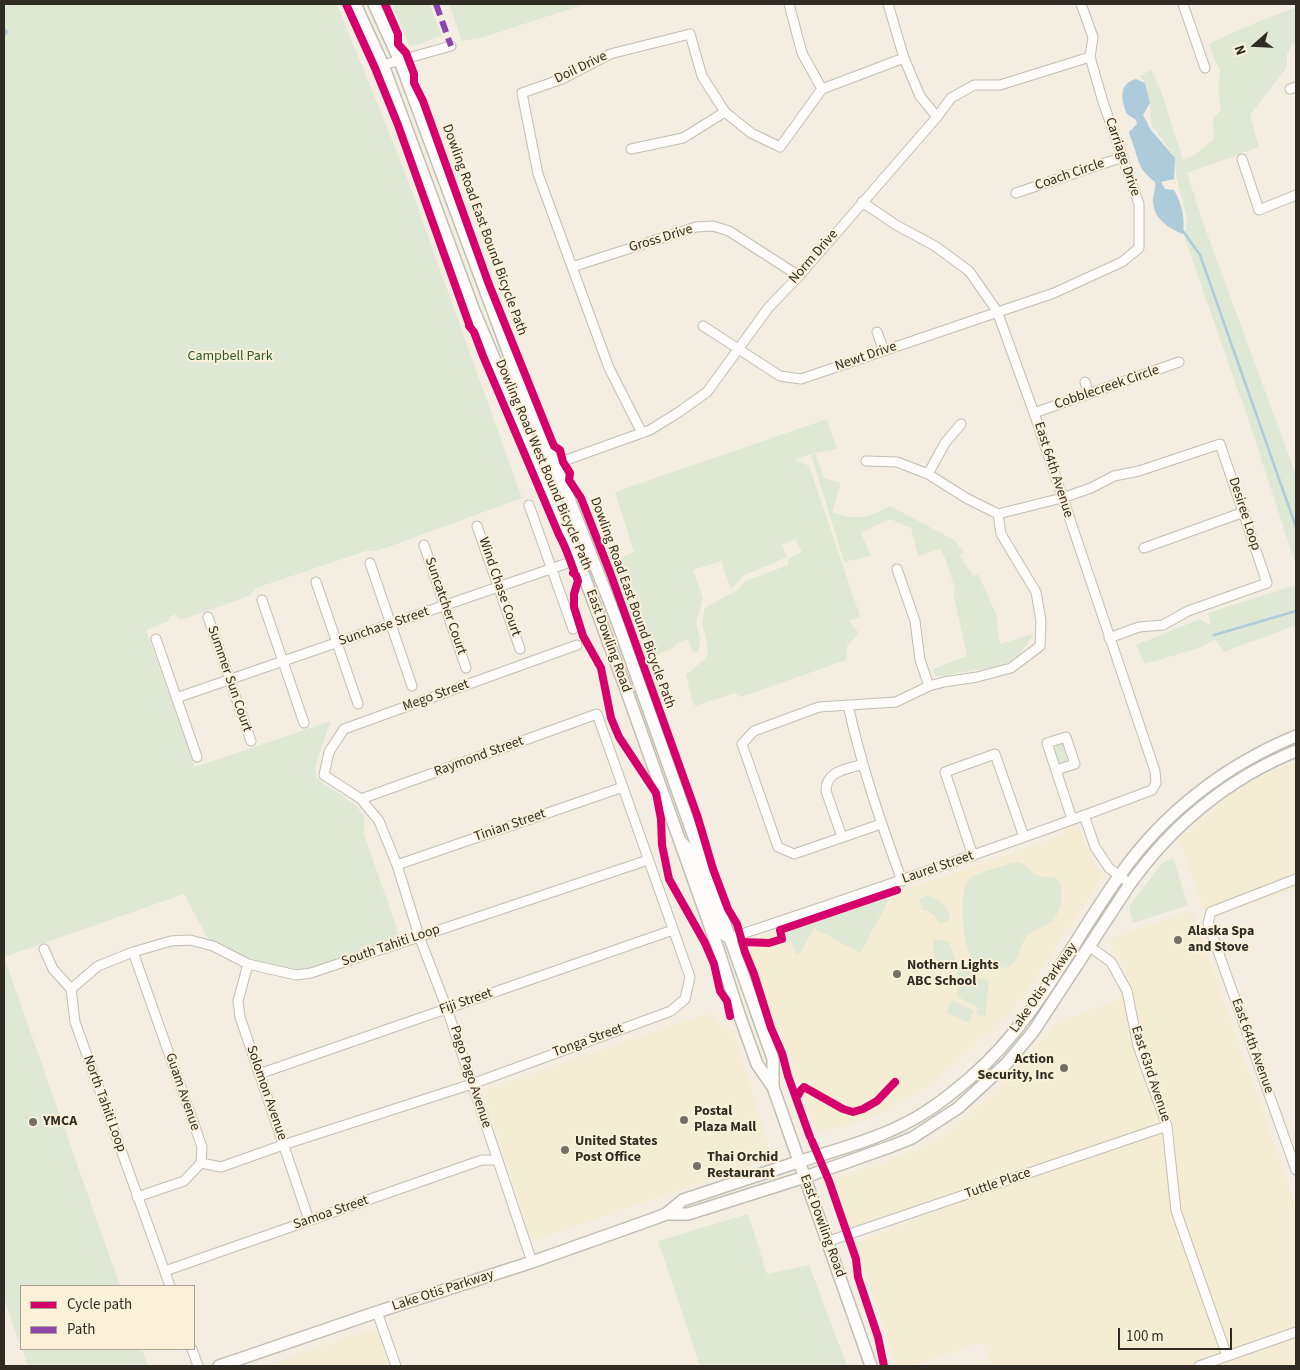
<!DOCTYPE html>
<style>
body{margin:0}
#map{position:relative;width:1300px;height:1370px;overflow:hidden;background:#f3eee1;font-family:"Source Sans 3",sans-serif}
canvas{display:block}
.frame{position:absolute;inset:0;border:5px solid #302c23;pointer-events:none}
.legend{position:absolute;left:20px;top:1285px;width:175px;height:65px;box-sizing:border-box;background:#fbf1d9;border:1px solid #aaa290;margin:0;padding:6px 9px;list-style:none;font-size:15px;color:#302c23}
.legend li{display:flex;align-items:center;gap:10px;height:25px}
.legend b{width:25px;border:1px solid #aaa290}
.north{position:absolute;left:1230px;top:20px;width:50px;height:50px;-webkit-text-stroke:4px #fbf1d9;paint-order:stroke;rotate:251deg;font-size:14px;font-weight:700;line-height:20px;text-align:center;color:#302c23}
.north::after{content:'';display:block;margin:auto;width:18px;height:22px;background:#302c23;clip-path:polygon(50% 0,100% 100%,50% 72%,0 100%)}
.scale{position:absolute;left:1118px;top:1328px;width:114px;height:22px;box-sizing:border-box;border:2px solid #302c23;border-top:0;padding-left:6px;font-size:15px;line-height:18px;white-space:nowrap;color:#302c23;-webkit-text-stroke:4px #fbf1d9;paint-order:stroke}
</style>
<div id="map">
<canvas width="1300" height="1370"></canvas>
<div class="frame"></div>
<ul class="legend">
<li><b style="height:6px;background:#d6006c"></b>Cycle path</li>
<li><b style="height:6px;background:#8e44ad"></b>Path</li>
</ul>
<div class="north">N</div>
<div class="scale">100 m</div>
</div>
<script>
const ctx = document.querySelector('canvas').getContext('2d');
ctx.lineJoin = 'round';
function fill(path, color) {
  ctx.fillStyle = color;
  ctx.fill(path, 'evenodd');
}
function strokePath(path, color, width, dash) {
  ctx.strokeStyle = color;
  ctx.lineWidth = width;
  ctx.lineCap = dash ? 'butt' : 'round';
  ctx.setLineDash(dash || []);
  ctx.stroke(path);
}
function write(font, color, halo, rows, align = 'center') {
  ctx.font = font + ' "Source Sans 3",sans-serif';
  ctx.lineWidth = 4;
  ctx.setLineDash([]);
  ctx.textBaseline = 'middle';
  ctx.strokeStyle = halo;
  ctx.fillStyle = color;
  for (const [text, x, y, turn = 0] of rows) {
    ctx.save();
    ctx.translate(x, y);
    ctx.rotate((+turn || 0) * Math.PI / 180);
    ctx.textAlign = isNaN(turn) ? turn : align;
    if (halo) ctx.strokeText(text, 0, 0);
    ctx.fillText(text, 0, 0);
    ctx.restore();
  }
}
const built = new Path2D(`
 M1296,761V889L1207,918L1179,839L1227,797L1254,779Z
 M1068,825L1079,827L1094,864L1103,876L1025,995L1006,1016L931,1085L880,1114L841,1127L817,1132L784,1043L769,1012L749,953L755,938L780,932L1065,835Z
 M1192,910L1296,1207V1366H992L983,1342L911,1366H897L855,1243L957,1203L955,1194L850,1228L834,1178L888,1161L940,1139L992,1094L1058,1022L1113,1002L1134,991L1123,965L1108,940Z
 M709,1013L723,1027L734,1031L772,1158L532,1241L483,1091Z
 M366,1331L377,1332L388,1366H265Z`);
const green = new Path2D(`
 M4,4H337L405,172L522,498L377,551H366L256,588L249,596L183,619L178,618L177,614L169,617V621L146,630L195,767L331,721L315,766L316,777C327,789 360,802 364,818C365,823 364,829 364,834L400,938L302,971L251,964L209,941L184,894L4,957L120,1286H21V1348L4,1298Z
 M392,4H429L442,36L410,47Z
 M449,4H585L484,37L462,41Z
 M1296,7V40L1287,53V67L1250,115L1259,147L1187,173L1205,228L1296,475V565L1247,416L1185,239L1187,218L1176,176L1175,158L1151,124L1150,103L1145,83L1140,76L1151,70L1161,91L1183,160L1193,156L1214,139L1213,119L1221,110L1218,88L1220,70L1213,56L1209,44L1245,27Z
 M827,419L837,449L815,453L824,478L841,483L832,512C859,521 865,519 890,506L954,540L964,552L960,556L973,576L978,574L996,614L1000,644L1033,634C1015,670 997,666 962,672C953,673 944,678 935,675L933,669L967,656L953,592L955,589L945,558L940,549L918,556L911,528L890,519L861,533L871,556L844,562L811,454L795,460L809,466L860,616L849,621L859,633L847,646L846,660L741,697L735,693L695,706L692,700L686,675L706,658L708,650L702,622L705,608L739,589L746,581L788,565V559L802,552L795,539L782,545L787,557L743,576L731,589L721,561L693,570L703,598L696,623L700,639L698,653L693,652L687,639L675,645V647L652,657L667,698L657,701L605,563L634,552L615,492Z
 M1296,585V625L1224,652L1215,639L1202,647L1145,664L1136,645L1200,619L1211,626L1208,613Z
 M1063,743L1068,751V761L1059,763L1054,749L1056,746Z
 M1173,858L1188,905L1133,923L1129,907L1162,863Z
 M1018,862C1026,864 1029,871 1036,875C1042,879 1052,874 1057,879C1066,888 1061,914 1052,921C1045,927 1036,929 1029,934C1020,942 1022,952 1015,961C1013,964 1009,966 1006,967C992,975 980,971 971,958C963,945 959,891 968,880C974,873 1008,864 1018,862Z
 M884,895L888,902L860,953L814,928L800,953L796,955L791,942L785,943L781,931Z
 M927,895C938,899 944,903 950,914L948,921L940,923C935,915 932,912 922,910L919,899Z
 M934,939L949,942L956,962L945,972C934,962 932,953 934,939Z
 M964,966L971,968L975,978L986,980L989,983L985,1015L981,1016L976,1014L978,1008L963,1000L956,993L960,986L957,972Z
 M952,1000L974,1011L968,1023L946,1012Z
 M748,1214L767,1274L809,1265L847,1366H700L658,1241Z
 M22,1349H142L148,1366H28Z`);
const water = new Path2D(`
 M1136,79L1145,83L1150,103L1143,115L1151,130L1175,158L1174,179L1161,182L1165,189L1174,190C1182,205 1185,217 1183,234C1166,227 1152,217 1153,198C1154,192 1156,187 1155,182C1139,169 1140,165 1134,147C1132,141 1130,138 1129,132L1137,124L1136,120L1127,114C1121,100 1118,84 1136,79Z`);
const stream = new Path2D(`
 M4,29L7,32L4,35
 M1183,231L1200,255L1296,527
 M1214,635L1296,611`);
const street = new Path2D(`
 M789,4L802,53L822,89
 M888,4L904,58L920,96L937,117
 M1183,4L1205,68
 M383,65L451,46
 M1290,89L1296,87
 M631,149L683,138L725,112
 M1242,159L1259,210L1296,195
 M1016,193L1123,157
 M572,267L696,227L713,226L729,231L799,276
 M703,326L780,376L801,379L1054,293L1122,262L1139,248V204L1103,102L1090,57L1093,37L1081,4
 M877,332L884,351
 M1085,382L1089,394
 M1034,413L1179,362
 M642,433L609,368L538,174L522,93L562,79L610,54L690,34L702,76L725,112L751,133L780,147L822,89L904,58
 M866,461L897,462L928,474L966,498L998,514L1062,498L1091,488L1114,476L1139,471L1220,444L1267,583L1188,611L1163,625L1139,627L1109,638
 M541,469L650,430L679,412L707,392L769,307L799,276L937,117L951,98L974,85H1000L1090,57
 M928,474L945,443L961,424
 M529,505L573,629
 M477,526L520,649
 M424,545L466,668
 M1144,548L1244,512
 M370,563L412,686
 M897,569L915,621L920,660L929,686
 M316,582L358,704
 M262,600L304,723
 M208,617L251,741
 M156,639L197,757
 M176,698L591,555
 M848,705C861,765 881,823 902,881
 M1056,770L1075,764L1066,737L1047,743L1072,819
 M1084,815L1095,847L1109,868L1130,884
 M881,824L794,854L778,847L742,744L754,731L819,707L896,702L929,686L944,682L977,677L1011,668L1040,646L1041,621L1036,592L1001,534L998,514
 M842,837L826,791C826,770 846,770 863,764
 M680,839L690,850L694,859L717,928L724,936L730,938C871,891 1013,843 1152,790L1156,783L1155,771L1034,413L997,311L969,271L935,246L896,225L862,202
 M973,856L945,772L995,754L1024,837
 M397,865L623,787
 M1296,879L1211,912L1208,923L1296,1170
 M1090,947L1111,962L1127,991L1138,1046L1167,1126L1176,1211L1227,1356
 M44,949L53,969L71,989
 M133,952L202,1147L201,1163L184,1181L137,1197
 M248,964L238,1001L240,1017L309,1220
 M259,1074L673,930
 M201,1163L221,1167L283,1145L472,1084L671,1011L685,999L690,977L597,714L361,799
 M829,1241L1167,1126
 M532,1262L447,1009L419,936L397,865L379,821L361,799L324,775L329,752L344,729L577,645
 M165,1271L482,1160H498
 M170,1286L75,1022L71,989L98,966L133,952L171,941L190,940L213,946L248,964L296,975L311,973L648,860
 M377,1312L396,1366
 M192,1349L198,1366
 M1199,1366L1296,1332`);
const secondary = new Path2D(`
 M355,4L383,65L474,311L541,469L578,560L627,692L717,946L739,1014L757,1064L773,1087L871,1366
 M374,4L400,61L525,397L564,486L617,621L773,1059V1087
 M666,1214H688L805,1177L892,1146L912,1138L958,1108L1007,1063L1033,1032L1130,884C1172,825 1229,778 1296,751
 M219,1366L377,1312L532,1262L653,1219L666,1214L683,1200C723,1187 762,1174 801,1161C843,1148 889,1136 927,1111C943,1101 957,1089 971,1077C1036,1021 1071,943 1120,875C1164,812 1226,765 1296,736`);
const quiet = new Path2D(`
 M436,4L451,46`);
const cycleway = new Path2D(`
 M346,4L375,68L398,125L469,324V326L474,332L483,356L559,535C566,547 569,558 574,571L573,573L576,575L578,581L574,594V607L583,636L601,668L611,718L619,737L656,793L661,819L662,845L669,879L705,943L714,964L720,991L727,1001L730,1016
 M385,4L398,34V44L406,53L414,74V83L423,101L488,282L549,434L554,446L560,450L563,462L570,473L569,480L581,498L611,575L697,815L713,869L728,909L737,924L745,952L754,974L771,1028L782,1053L788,1076L810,1137
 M743,942L769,943L782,939L780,930L897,890
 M797,1097L801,1090L804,1087L843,1109L853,1112L863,1109L877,1101L895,1082
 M812,1141L829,1181L856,1259L858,1277L878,1337L884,1366`);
const markers = [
 [1178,940,5,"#747066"],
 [897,974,5,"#747066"],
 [1064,1068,5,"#747066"],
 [684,1120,5,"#747066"],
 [33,1122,5,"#747066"],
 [565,1150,5,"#747066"],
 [697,1166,5,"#747066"]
];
const streetNames = [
 ["Doil Drive",581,68,-26],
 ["Carriage Drive",1122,157,71],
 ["Coach Circle",1070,175,-19],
 ["Dowling Road East Bound Bicycle Path",484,230,70],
 ["Gross Drive",661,239,-17],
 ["Norm Drive",814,257,-49],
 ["Newt Drive",866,357,-19],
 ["Cobblecreek Circle",1107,388,-19],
 ["Dowling Road West Bound Bicycle Path",543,465,67],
 ["East 64th Avenue",1053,470,72],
 ["Desiree Loop",1244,514,72],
 ["Wind Chase Court",499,587,71],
 ["Dowling Road East Bound Bicycle Path",632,603,70],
 ["Suncatcher Court",445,606,71],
 ["Sunchase Street",384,627,-19],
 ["East Dowling Road",608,641,70],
 ["Summer Sun Court",229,679,71],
 ["Mego Street",436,696,-20],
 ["Raymond Street",479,757,-20],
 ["Tinian Street",510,826,-19],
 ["Laurel Street",938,868,-19],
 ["South Tahiti Loop",391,946,-19],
 ["Lake Otis Parkway",1044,988,-55],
 ["Fiji Street",466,1002,-19],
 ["Tonga Street",588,1041,-20],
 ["East 64th Avenue",1252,1046,70],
 ["East 63rd Avenue",1150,1074,72],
 ["Pago Pago Avenue",470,1077,72],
 ["Guam Avenue",182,1092,71],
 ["Solomon Avenue",266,1093,71],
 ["North Tahiti Loop",104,1104,70],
 ["Tuttle Place",998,1184,-19],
 ["Samoa Street",331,1213,-19],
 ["East Dowling Road",822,1226,70],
 ["Lake Otis Parkway",443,1291,-18]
];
const parkNames = [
 ["Campbell Park",230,357]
];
const poiNames = [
 ["Alaska Spa",1188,932],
 ["and Stove",1188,948],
 ["Nothern Lights",907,966],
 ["ABC School",907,982],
 ["Action",1054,1060,"right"],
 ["Security, Inc",1054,1076,"right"],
 ["Postal",694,1112],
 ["Plaza Mall",694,1128],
 ["YMCA",43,1122],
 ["United States",575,1142],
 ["Post Office",575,1158],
 ["Thai Orchid",707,1158],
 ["Restaurant",707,1174]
];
fill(built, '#f5ecd4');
fill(green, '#dee8d5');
fill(water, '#adcbdb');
strokePath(stream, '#adcbdb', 2.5);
strokePath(street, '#c2beb4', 11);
strokePath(secondary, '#c2beb4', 14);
strokePath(street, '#fdfcfa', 9);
strokePath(secondary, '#fdfcfa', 11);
strokePath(quiet, '#8e44ad', 6, [12, 6]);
strokePath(cycleway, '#d6006c', 8);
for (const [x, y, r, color] of markers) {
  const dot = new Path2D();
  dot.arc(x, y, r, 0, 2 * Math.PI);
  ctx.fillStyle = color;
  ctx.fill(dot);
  strokePath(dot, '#fbf1d9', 2);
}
write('14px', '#302c23', '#fbf1d9', streetNames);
write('14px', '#28592a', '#fbf1d9', parkNames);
write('bold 14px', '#302c23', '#fbf1d9', poiNames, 'left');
</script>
